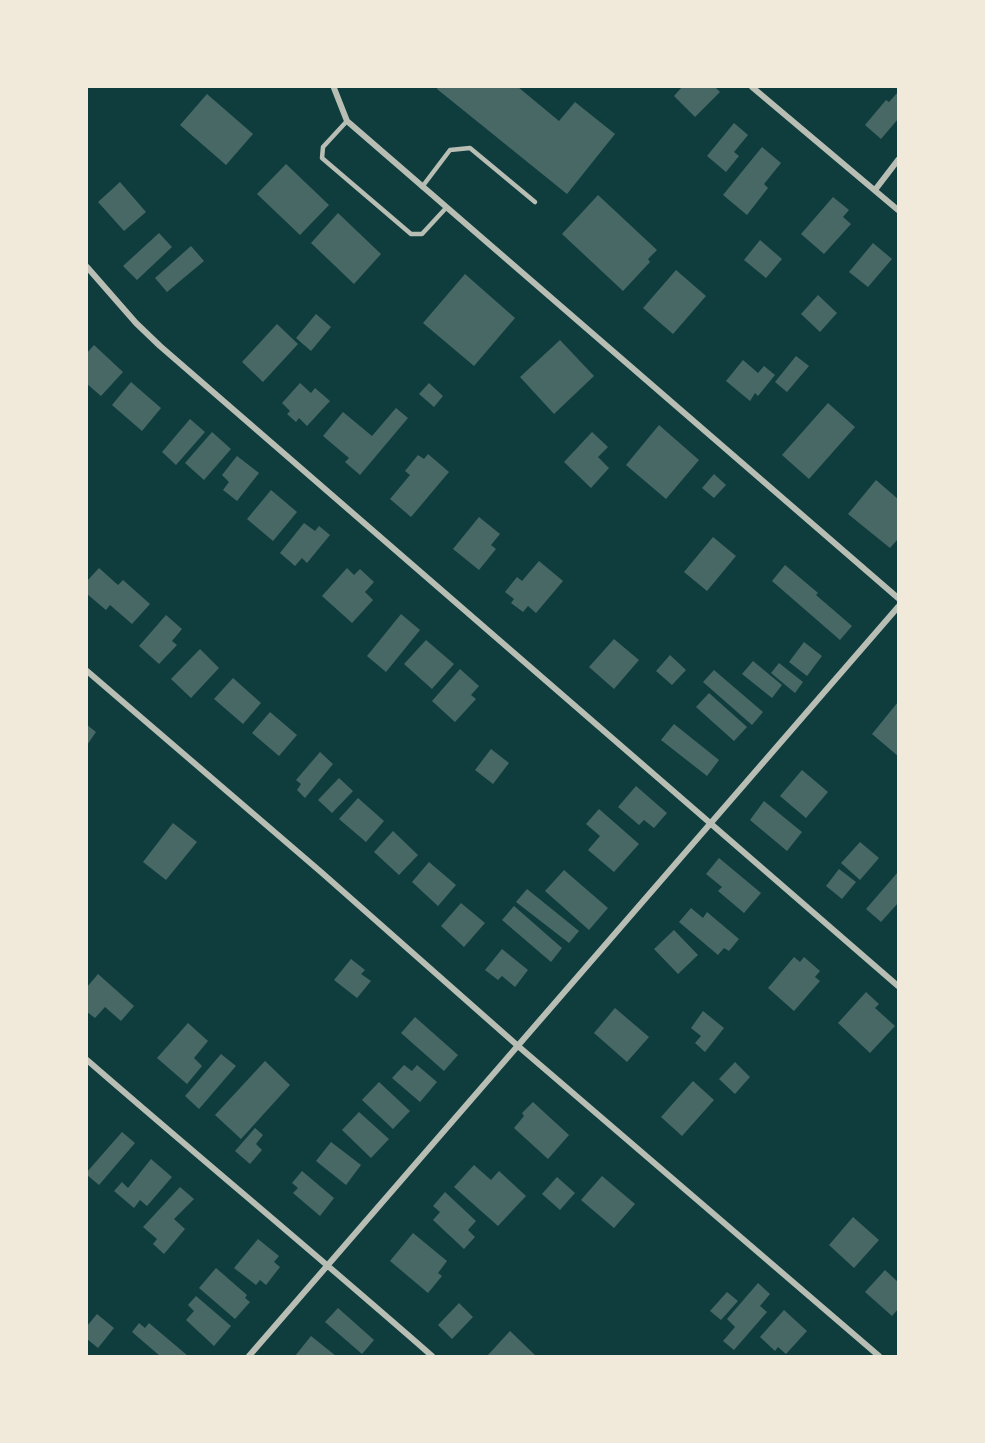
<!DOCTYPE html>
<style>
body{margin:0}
#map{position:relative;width:985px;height:1443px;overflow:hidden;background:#0f3d3e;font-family:"Fira Sans",sans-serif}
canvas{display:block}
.frame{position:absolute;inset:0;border:88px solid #f1e9da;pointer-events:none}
</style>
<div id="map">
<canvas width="985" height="1443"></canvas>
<div class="frame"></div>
</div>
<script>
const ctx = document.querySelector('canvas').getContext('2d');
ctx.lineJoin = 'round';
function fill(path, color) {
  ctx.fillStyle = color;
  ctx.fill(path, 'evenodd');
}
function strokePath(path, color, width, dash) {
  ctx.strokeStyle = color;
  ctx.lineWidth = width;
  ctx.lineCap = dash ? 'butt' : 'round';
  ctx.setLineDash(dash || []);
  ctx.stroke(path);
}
const building = new Path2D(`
 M438,87H518L559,121L575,102L615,134L567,194L437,89Z
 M682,87H715L720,92L695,117L674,96Z
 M898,92V119L881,139L865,125L886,100L889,102Z
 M207,94L253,134L226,165L180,125Z
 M734,123L748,135L734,152L739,156L726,172L707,156Z
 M762,147L781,163L764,184L768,188L747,215L723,195Z
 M286,164L329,205L300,235L257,194Z
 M120,182L146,212L124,231L98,202Z
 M598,195L657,250L648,259L650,262L623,291L562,234Z
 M833,197L849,210L843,217L851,224L824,254L801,234Z
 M338,213L381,254L354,284L311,243Z
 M159,233L172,247L137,280L123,266Z
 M760,240L782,259L766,278L744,260Z
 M873,243L892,259L868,287L849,272Z
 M191,246L204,261L167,292L155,278Z
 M676,270L706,296L673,334L643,308Z
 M465,274L515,318L474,366L423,323Z
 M818,295L837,313L820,332L801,314Z
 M316,314L331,327L311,351L296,338Z
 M277,324L298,344L263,382L242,362Z
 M560,340L594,376L554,414L520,377Z
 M94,345L123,372L101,396L87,384V353Z
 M796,356L809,366L787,392L775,382Z
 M743,360L758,373L764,366L775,375L758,396L755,393L750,401L726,381Z
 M131,382L161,408L142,431L112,405Z
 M300,383L311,393L315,388L330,401L307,426L299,418L296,422L287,414L290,411L282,403Z
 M429,383L443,396L434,407L419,394Z
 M828,403L855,427L809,479L782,455Z
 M396,408L408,418L360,475L345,462L349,458L323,436L343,412L372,436Z
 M190,419L205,432L176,465L162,452Z
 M659,425L699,460L666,499L626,465Z
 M212,432L231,449L204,480L185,463Z
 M592,432L608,447L598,457L609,468L591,488L564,462Z
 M428,454L449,472L411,517L390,499L410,475L405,471L418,455L424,459Z
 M237,456L259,473L237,501L223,490L229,482L222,475Z
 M714,474L726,485L714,498L702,488Z
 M876,480L898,499V539L890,548L848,514Z
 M271,490L297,512L273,541L247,519Z
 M479,517L500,534L491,545L496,549L479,570L453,549Z
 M304,523L315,531L319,526L330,535L307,563L302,558L295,566L280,553Z
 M713,537L736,556L707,591L684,572Z
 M539,561L563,581L536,613L528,606L523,612L511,603L514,599L505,592L517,577L522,581Z
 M785,565L818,593L816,595L852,626L840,640L772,581Z
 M99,568L118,585L123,580L150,604L132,624L110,605L106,610L87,594V581Z
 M347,568L354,575L360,569L374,582L365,592L373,600L352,623L322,596Z
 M401,614L420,630L386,672L367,656Z
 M166,615L182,629L172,641L177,645L159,664L139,646Z
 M614,639L639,660L614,689L589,667Z
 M426,640L454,664L432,689L404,664Z
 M804,642L822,656L807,676L789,662Z
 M200,649L219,668L191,698L171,679Z
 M670,655L686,670L672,685L656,671Z
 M753,661L782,685L772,698L742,674Z
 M779,663L803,682L795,693L771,673Z
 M460,669L479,686L471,695L476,699L455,722L432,701Z
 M714,670L763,712L752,725L703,682Z
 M233,678L261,703L243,724L214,699Z
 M709,693L747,727L734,741L696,707Z
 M898,702V756L872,734Z
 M270,712L297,735L279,756L252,733Z
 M674,724L719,760L707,776L661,740Z
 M87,725L96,732L87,745Z
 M491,749L509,763L493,784L475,770Z
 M320,752L333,764L305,798L297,790L301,784L296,780Z
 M802,770L828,792L806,818L780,796Z
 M339,778L353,791L332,813L318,800Z
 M636,786L667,813L654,828L644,820L639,825L618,807Z
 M358,798L384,821L366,842L339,819Z
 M764,801L802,832L787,851L750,820Z
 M599,809L639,844L614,872L588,850L600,836L586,824Z
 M173,823L197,842L166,880L143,862Z
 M393,831L418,855L399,875L374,852Z
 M860,842L879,858L860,880L841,863Z
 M719,858L761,893L744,913L718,891L722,887L706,874Z
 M429,862L456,885L438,906L412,882Z
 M839,869L856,882L842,899L826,886Z
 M564,870L608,908L589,930L545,891Z
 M898,872V903L881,922L866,909Z
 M527,889L579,931L569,943L516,902Z
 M461,903L485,923L464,947L441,926Z
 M514,906L562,948L551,962L502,920Z
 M691,908L703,918L707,912L739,939L729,951L724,948L718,955L679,922Z
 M674,930L698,955L678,974L654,949Z
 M502,949L528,970L515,987L502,976L498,980L485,970Z
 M794,957L800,962L804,957L820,971L815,977L820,981L794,1011L768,988Z
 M351,959L365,970L361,974L371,981L357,998L334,980Z
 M98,974L134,1006L121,1021L105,1007L95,1018L87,1012V987Z
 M866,992L879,1004L875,1008L895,1026L870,1053L838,1023Z
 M615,1008L649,1037L627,1062L594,1033Z
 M703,1011L724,1028L705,1052L695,1043L701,1036L691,1028Z
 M415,1017L458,1055L444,1071L401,1033Z
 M188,1023L208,1041L194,1058L202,1066L187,1084L157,1058Z
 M221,1054L236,1066L199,1109L185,1096Z
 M265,1061L290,1085L241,1139L215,1115Z
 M735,1062L750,1077L735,1094L719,1079Z
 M404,1065L412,1071L417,1065L437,1082L420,1102L392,1078Z
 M693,1081L714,1100L682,1136L661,1117Z
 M379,1082L410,1111L393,1129L362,1100Z
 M533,1102L569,1135L548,1159L514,1128L524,1116L522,1113Z
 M359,1112L389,1139L371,1158L342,1130Z
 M255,1128L263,1135L256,1144L262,1150L250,1164L235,1151Z
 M122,1132L135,1143L99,1185L87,1175V1172Z
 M331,1142L361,1165L346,1185L316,1161Z
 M151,1159L172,1177L147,1206L140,1200L134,1208L114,1191L122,1182L128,1188Z
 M474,1165L491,1180L499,1171L526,1196L498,1226L454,1187Z
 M302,1171L334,1198L320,1216L293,1193L298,1188L292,1183Z
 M602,1176L635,1204L614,1228L581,1200Z
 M557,1177L575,1193L560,1210L542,1194Z
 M180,1187L194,1199L174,1219L185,1229L164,1254L153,1244L157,1239L143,1227Z
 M445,1192L476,1221L468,1230L475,1237L464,1249L433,1220L440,1212L433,1206Z
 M853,1217L879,1240L854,1268L829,1245Z
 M413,1233L447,1261L438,1273L442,1276L428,1293L390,1261Z
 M258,1239L279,1256L274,1262L280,1267L266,1285L260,1280L256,1285L234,1268Z
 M216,1268L247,1295L245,1298L250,1302L235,1319L199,1288Z
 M885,1270L898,1282V1309L892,1316L865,1292Z
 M758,1283L770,1294L760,1306L767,1312L734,1350L723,1341L735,1327L727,1319Z
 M727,1292L738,1301L721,1320L710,1311Z
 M196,1296L231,1326L214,1346L186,1320L194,1311L188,1305Z
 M459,1303L473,1317L452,1339L438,1325Z
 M338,1308L374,1340L362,1354L325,1322Z
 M784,1310L807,1331L786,1354L778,1347L775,1351L760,1337Z
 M97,1314L114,1328L98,1348L87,1339V1326Z
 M139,1323L145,1328L149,1323L188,1356H160L132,1332Z
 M510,1331L536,1356H489L488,1355Z
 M311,1336L336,1356H295Z`);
const service = new Path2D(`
 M347,121L323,147L322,158L411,234H422L446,208
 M422,187L450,150L470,148L535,202`);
const minor = new Path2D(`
 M752,87L898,210
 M334,88L347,121L898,598
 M875,190L898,160
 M87,267L136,323L160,346L898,986
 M87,671L321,872L518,1046L879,1356
 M87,1060C201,1159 318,1256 432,1356
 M249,1356L898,607`);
fill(building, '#486865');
strokePath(service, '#b8beb3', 4.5);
strokePath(minor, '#b8beb3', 6);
</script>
